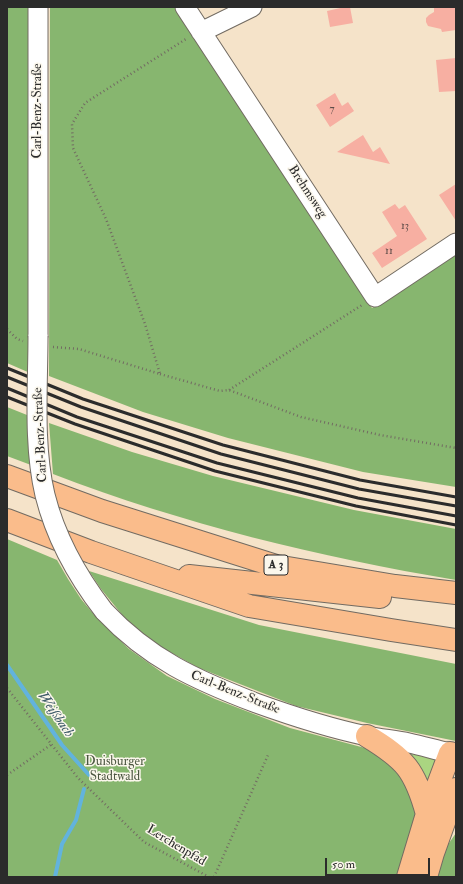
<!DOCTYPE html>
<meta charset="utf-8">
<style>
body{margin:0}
#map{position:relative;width:463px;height:884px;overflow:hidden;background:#f5e3c9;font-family:"IM FELL Double Pica",serif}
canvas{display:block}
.frame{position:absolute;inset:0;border:8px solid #2b2b2b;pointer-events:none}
.scale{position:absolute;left:325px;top:858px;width:105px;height:18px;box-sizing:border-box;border:2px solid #2b2b2b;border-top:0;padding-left:5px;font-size:12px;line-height:14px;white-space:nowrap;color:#2b2b2b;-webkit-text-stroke:3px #fbf7ec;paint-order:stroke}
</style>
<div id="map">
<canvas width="463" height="884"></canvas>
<div class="frame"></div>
<div class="scale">50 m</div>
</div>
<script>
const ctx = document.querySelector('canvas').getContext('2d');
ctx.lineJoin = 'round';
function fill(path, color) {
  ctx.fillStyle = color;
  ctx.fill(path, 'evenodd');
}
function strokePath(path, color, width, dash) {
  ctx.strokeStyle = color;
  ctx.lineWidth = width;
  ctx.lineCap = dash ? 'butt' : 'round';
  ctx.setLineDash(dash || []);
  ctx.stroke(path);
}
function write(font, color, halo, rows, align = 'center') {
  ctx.font = font + ' "IM FELL Double Pica",serif';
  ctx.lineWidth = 3;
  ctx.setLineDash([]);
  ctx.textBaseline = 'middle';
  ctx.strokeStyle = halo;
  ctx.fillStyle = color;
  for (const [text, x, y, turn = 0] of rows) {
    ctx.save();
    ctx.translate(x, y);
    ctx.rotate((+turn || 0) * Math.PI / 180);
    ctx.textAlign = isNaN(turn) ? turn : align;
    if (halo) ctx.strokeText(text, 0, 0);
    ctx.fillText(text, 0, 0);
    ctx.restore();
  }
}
const green = new Path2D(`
 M406,753H409L440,761L430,793Z`);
const forest = new Path2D(`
 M7,7H31L30,373L7,363Z
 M50,7H174L372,308L456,253V487L363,472L228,438L143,412L49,376Z
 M7,407L27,415L31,465L7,456Z
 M49,423L132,452L213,476L354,510L456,529V580C319,557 183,524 53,474Z
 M7,539L57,560L68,579L81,599L96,617L129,649L167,676L215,699L290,728L380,752L405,775L416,815L401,877H7Z
 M89,571L259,625L456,664V741L367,723L296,706L199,668L159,646L128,622L101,589Z
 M456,833V877H433L440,856Z`);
const stream = new Path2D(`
 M7,665L62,745L89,775
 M55,877L62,844L76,820L84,789`);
const building = new Path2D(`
 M345,7H350L353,23L330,27L327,11Z
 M434,7H456V30L442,32L441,29L428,26L426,22V18L429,15L434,12Z
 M456,58V91L439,92L436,60Z
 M335,93L342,106L348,102L354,111L330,127L316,105Z
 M363,135L373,152L380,147L390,164L337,152Z
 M456,184V221L439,195Z
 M395,204L399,209L405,205L427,239L382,268L372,253L397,236L382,212Z`);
const path = new Path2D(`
 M7,329L17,339L23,341
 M53,347L79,349L160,374L145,324L106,219L73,148L72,124L85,103L186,39
 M160,374L220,391L229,390L301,417L380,435L456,448
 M229,390L362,305
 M7,688L78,778L144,842L209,877
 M7,775L52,744
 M214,877L268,755`);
const minor = new Path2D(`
 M185,7L375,297L456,243
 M201,32L252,7
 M38,336V7
 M104,611C149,659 196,680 256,703C292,716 329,728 367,736C381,739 395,740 409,743C423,746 436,750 450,753`);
const major = new Path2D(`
 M367,736C405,759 415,770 427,814
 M408,877L427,814L450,753L456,755
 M426,877L433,853L456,789`);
const highway = new Path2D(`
 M7,476L102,511L276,566L395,586L456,593
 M7,520L91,552L249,606L391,630L456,640
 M189,576L380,597`);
const rail = new Path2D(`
 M7,368L83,399L223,445L360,480L456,497
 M7,377L81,407L221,454L359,489L456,506
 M7,388L77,417L217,463L358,498L456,516
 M7,397L75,424L215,471L356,506L456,525`);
const minorBridge = new Path2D(`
 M38,336C38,388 33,444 45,495C56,539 77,576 104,611`);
const numberNames = [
 ["7",332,110],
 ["13",405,227],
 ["11",389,252]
];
const shields = [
 [276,565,24]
];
const shieldNames = [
 ["A 3",276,565]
];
const streetNames = [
 ["Carl-Benz-Straße",38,111,-90],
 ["Brehmsweg",307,192,57],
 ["Carl-Benz-Straße",41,435,-93],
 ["Carl-Benz-Straße",235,693,22],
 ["Lerchenpfad",176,846,31]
];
const parkNames = [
 ["Duisburger",115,762],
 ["Stadtwald",115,777]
];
const waterNames = [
 ["Weißbach",55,715,55]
];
fill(green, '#aad581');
fill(forest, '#87b66f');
strokePath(stream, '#62b3dd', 4);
fill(building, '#f7afa2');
strokePath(minor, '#726b62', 21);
strokePath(major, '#726b62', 24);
strokePath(highway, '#726b62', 24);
strokePath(path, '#726b62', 2.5, [1, 3]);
strokePath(minor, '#fff', 19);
strokePath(major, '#fabc8b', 22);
strokePath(highway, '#fabc8b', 22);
strokePath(rail, '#2b2b2b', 3);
strokePath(minorBridge, '#726b62', 21, []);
strokePath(minorBridge, '#fff', 19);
write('11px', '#5e4c49', null, numberNames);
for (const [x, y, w] of shields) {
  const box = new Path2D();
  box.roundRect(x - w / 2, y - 10, w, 20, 3);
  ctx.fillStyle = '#fbf7ec';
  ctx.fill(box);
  strokePath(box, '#2b2b2b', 1);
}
write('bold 12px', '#2b2b2b', null, shieldNames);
write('13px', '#2b2b2b', '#fbf7ec', streetNames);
write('13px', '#4b5640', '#fbf7ec', parkNames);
write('italic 14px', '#3e5b69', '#fbf7ec', waterNames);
</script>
